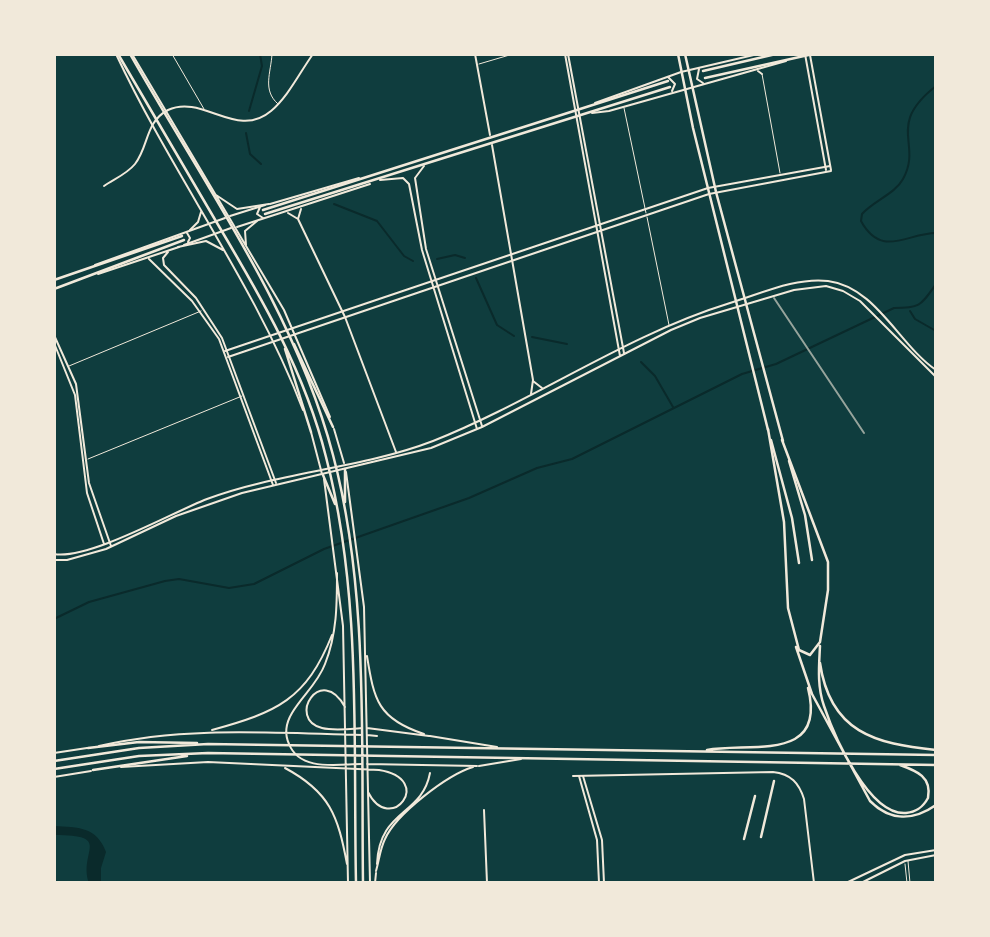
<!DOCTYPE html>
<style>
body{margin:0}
#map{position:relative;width:990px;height:937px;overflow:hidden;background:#0f3d3e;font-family:Cabin,sans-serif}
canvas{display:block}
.frame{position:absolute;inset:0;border:56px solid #f1e9da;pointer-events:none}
</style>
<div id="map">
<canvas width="990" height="937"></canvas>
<div class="frame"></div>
</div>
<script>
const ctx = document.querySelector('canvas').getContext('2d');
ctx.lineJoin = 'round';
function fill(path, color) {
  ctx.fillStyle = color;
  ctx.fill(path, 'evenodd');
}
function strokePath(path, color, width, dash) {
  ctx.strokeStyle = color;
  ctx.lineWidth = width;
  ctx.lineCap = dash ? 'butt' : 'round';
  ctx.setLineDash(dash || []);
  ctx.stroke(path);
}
const water = new Path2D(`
 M54,826C78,827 97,827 106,852L101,868V883H89C78,851 114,835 54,835Z`);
const stream = new Path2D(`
 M936,86C885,126 923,143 903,179C895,194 873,201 862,214L861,221C882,259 907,233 936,233
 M249,111L262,66L260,54
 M246,133L250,154L261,164
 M334,204L377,221L404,256L413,261
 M437,259L455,255L465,258
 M476,278L497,325L514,336
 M910,311L915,319L936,331
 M532,337L567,344
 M641,362L655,376L673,407
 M54,619L89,602L165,581L179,579L229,588L254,584L324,549L469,498L537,468L572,459L742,374L776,364L894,308C921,308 921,305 936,284`);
const minor = new Path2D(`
 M172,54L204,109
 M272,54C271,73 262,90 278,104
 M479,64L513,54
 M762,74L780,173
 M624,108L646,213
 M647,217L669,325
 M69,366L201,311
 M88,459L242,396
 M908,861L910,883
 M905,864L907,883
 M318,883H328`);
const tertiary = new Path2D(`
 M475,54L490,135
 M805,54L826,170
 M810,55L831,170
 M699,69L697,79L703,83
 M758,71L762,74
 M668,77L675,84L672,91
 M595,103L681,72L758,54
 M592,113L609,111L786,61
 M492,145L533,380L531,394
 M104,186C114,179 127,174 135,164C149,146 145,122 168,110C203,94 237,140 271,111C288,97 300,72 313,54
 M270,204L359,178
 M260,207L257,214L263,218
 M288,213L298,219L301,209
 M230,216L265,205
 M298,219L345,317L396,452
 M237,227L370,184
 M187,233L190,238L188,242
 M184,245L231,228
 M168,252L163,258L164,265L196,298L222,338L276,483
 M149,259L192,301L219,339L273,485
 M95,265L225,218
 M98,274L179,247
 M533,381L542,388
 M573,776L773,772C791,774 799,783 804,799L814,883
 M484,810L487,883
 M393,882V883`);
const secondary = new Path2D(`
 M116,54C173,176 255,284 303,410
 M132,54L284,310L330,417
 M565,54L620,356
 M568,54L624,353
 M424,166L415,178L426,249L482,426
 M380,180L403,178L409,184L422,250L477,429
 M216,195L237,209L269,204
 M190,230L198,222L201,212
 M246,245L245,231L257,221
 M178,247L206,241L223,250
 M54,335L76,384L89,483L111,546
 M54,343L75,395L87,493L104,544
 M225,351L708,188L830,166
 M228,357L709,194L831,171
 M334,429L344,463
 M311,432L322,474
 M346,472L364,607L370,883
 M324,479L343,626L348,883
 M54,554C89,560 171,513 207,499C280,472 360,469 433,441C534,401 626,335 730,303C760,294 796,277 828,281C876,287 899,345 936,370
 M54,560H67L106,549L176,516L242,493L431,448L482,427L671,330L700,318L794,290L826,286L843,291L860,301L936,377
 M337,573C337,604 337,634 325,664C318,683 302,696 292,713C286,723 284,733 289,744C300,772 338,764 362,764
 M367,656C374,700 378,719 424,734
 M345,707C321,663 286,719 322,728C334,731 350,729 362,728
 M367,728L429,736
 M212,730C277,712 306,700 332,635
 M367,735L377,736
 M430,736L497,747
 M99,746C185,726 274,733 362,735
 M54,753L87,748
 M367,764L477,766
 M479,766L521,759
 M121,767L208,762L379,770C436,779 390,836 368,792
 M285,768C330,792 338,816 347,864
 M579,776L597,840L599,883
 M583,776L602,840L604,883
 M54,777L91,771
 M377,864C379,809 422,816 430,773
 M376,871C379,861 380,849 385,839C396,814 447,775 473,767
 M375,883L376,873
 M846,883L905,855L936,850
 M861,883L905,861L936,855`);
const primary = new Path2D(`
 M678,54L693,128L768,430
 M685,54L716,192L783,441
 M703,71L776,54
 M705,78L813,54
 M263,210L668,81
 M265,214L670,87
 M54,280L182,236
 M54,289L184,240
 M771,440L792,518L799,563
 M789,461L805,515L812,560
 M761,837L774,781
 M744,839L755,796`);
const trunk = new Path2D(`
 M118,54C151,110 184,167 217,223C261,297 305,372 326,457C362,594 353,742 356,883
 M130,54C203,183 295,310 333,455C369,590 361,743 363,883
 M294,344L333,427
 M285,349L311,432
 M768,429L784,522L788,608L799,650L810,655L820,642L828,590V562L782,440
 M323,475L335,504
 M345,502V469
 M820,646C819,666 817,686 824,706C834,736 869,816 906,813C917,812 923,807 928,798C932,777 917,771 900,765
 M796,647L812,694L870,801C890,821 913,821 936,805
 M820,663C830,732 875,744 936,750
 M88,748L139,742L197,743
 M707,750C750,742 827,763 808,688
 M54,761L139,748L208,744L936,755
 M54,769L139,756L208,753L936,765
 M93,770L187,756`);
const rail = new Path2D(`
 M774,298L864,433`);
fill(water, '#0a2a2b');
strokePath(stream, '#0a2a2b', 2);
strokePath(minor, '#f1e9da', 1);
strokePath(tertiary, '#f1e9da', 2);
strokePath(secondary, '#f1e9da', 2);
strokePath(primary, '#f1e9da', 2.5);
strokePath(trunk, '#f1e9da', 2.5);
strokePath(rail, '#97a49c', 2);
</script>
